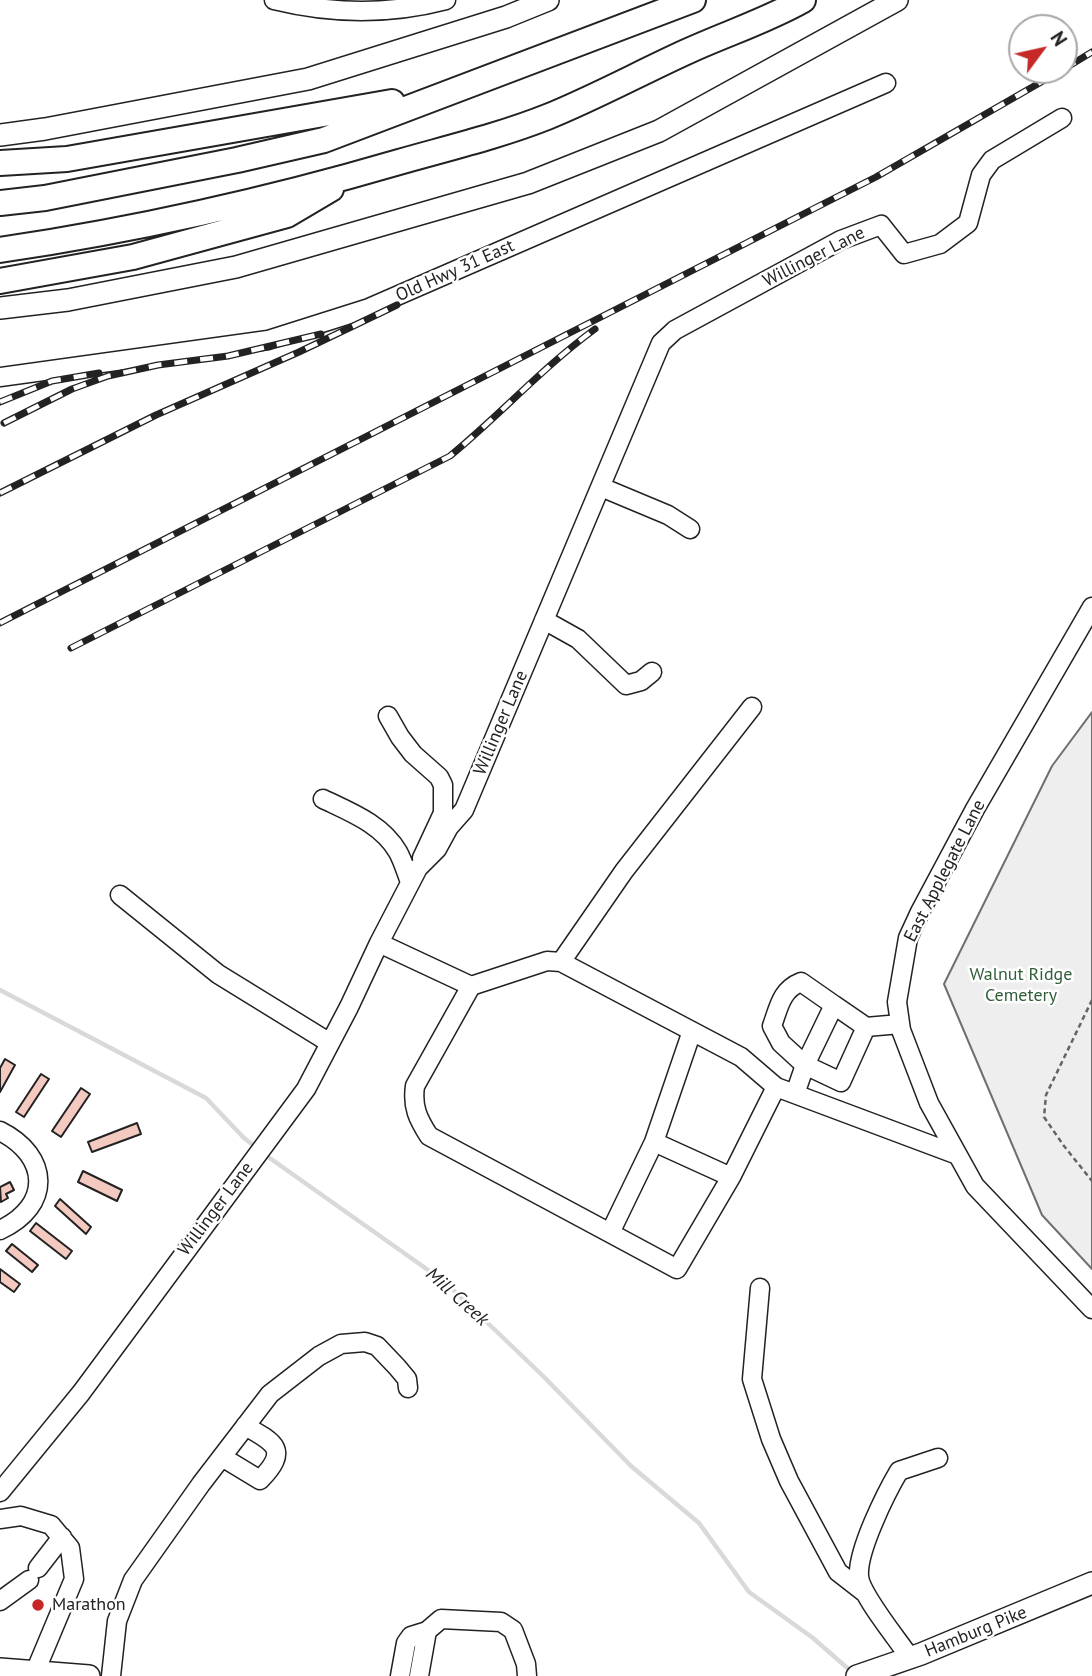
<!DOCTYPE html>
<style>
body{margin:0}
#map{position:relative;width:1092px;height:1676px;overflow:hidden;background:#fff;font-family:"PT Sans",sans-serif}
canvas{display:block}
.north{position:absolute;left:1008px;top:14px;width:70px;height:70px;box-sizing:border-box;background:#fff;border:2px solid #a7a7a7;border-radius:50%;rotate:57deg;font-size:19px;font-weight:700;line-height:28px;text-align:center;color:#222}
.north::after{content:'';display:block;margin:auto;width:24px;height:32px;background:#c62828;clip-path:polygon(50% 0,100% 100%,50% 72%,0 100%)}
</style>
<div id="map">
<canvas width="1092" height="1676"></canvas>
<div class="north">N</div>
</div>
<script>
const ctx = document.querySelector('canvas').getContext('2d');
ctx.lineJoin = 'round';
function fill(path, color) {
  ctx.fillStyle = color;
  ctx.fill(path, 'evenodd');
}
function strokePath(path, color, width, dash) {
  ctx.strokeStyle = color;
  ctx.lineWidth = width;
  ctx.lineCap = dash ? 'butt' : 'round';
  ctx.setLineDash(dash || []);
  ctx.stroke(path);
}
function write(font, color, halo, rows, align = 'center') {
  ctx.font = font + ' "PT Sans",sans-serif';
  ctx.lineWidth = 5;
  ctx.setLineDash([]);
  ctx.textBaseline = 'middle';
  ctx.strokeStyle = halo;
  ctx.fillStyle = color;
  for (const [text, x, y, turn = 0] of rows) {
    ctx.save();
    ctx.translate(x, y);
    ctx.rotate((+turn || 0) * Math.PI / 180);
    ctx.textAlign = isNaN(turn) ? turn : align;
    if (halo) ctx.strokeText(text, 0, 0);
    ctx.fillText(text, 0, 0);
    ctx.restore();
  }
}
const green = new Path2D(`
 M1092,712V1269L1042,1215L944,984L1052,766Z`);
const stream = new Path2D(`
 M0,990L206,1098L244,1138L257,1148
 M264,1154L445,1282L543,1376L631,1466L699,1523L749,1592L813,1638L853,1673`);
const building = new Path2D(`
 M5,1059L15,1065L0,1092V1068Z
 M41,1074L49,1079L24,1117L16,1112Z
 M81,1088L90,1094L61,1137L52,1131Z
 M137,1123L141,1134L92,1152L88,1142Z
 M83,1171L122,1190L117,1201L78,1182Z
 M10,1182L14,1190L6,1194L8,1198L1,1202L0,1187Z
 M60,1199L91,1227L86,1234L55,1206Z
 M36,1223L72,1251L66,1259L30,1231Z
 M12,1244L38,1265L32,1272L6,1251Z
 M0,1269L20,1284L14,1292L0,1282Z`);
const path = new Path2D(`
 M1092,1000L1046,1095L1044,1117L1064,1146L1092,1181`);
const minor = new Path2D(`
 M274,0C331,14 389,15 446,0
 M0,377L268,340L369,308L886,83
 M601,487L668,515L690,529
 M1092,607L975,809L920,912L908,938L897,1002L901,1030L929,1103L975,1186L1092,1309
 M544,620L578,639L626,685L641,681L652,672
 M388,716L400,737L413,754L439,777L443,785V813L422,858
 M323,799C350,812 382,824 398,852C403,861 406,872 410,882
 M120,895L218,974L330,1043
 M379,943L471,986L547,961L561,962L741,1057L776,1087L955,1154
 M561,962L624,871L752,707
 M471,986L415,1086C412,1107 418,1119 429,1136L610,1233
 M866,1027L834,1005L805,1065L841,1082L866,1027L900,1024
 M692,1031L654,1142L731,1177L776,1087
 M795,1094L805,1065L781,1043L772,1026C779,1007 781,990 801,982L834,1005
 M0,1131C50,1156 52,1206 0,1230
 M654,1142L610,1233L677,1269L731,1177
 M760,1288L752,1379L771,1439L789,1481L838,1572L865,1593
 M222,1457L260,1480C289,1450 276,1443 245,1426
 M0,1492L81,1393L306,1089L349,1007L379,943L418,868L437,849L449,827L464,810L661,343L675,330L841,240L881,225L904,254L940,244L968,223L981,175L992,160L1062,118
 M0,1519L21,1516L51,1525L70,1548L74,1579L35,1672
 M38,1568L62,1537
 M0,1601L29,1580
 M910,1658C899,1641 860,1594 859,1576C857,1551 886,1493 899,1471L938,1458
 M111,1676L117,1621L133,1580L201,1484L270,1394L319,1356L341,1344L365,1342L377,1346L397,1367L407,1379L408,1388
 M400,1676L406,1643L411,1636L427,1631
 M419,1676L427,1631L441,1619L501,1622L513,1630L526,1664L527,1676`);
const major = new Path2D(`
 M0,135L45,129L308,79L506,17L548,0
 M0,308L68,300L236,267L528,183L659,131L897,0
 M0,1669L89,1676
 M857,1676L921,1654L1092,1583`);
const highway = new Path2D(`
 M0,163L67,159L392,102
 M0,203L45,198L237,160L324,140L693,0
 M0,250C135,230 269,200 399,162C448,148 499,136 547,117C594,98 640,73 686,52C725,34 766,21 803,0
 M0,281L133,257L287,215L331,189`);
const rail = new Path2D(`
 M1064,69L1092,52
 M0,402L52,381L99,373
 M4,423L72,389L108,376L158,365L228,356L321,334
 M0,493L156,415L299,352L397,305
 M0,623L876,177L1062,70
 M71,648L450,456C500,415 543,367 595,329`);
const markers = [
 [38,1605,7,"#c62828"]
];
const streetNames = [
 ["Willinger Lane",814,257,-27],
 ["Old Hwy 31 East",455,271,-24],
 ["Willinger Lane",501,723,-67],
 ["East Applegate Lane",945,871,-63],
 ["Willinger Lane",216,1209,-53],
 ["Hamburg Pike",976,1632,-22]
];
const parkNames = [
 ["Walnut Ridge",1021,975],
 ["Cemetery",1021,996]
];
const poiNames = [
 ["Marathon",52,1605]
];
const waterNames = [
 ["Mill Creek",457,1297,42]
];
fill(green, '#eee');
strokePath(green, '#6f6f6f', 2);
strokePath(stream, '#d9d9d9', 4.5);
fill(building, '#f3c9c0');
strokePath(building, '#222', 2);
strokePath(minor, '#222', 21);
strokePath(major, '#222', 24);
strokePath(highway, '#222', 28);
strokePath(path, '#646464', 2.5, [5, 3.5]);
strokePath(minor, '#fff', 18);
strokePath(major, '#fff', 21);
strokePath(highway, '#fff', 24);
strokePath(rail, '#222', 7);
strokePath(rail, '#fff', 4.5, [13]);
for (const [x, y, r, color] of markers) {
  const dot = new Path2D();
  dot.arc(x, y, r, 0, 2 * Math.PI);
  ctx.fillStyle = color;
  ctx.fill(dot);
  strokePath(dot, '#fff', 2.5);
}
write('18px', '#222', '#fff', streetNames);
write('18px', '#2f5e38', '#fff', parkNames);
write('18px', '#222', '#fff', poiNames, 'left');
write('italic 19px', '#222', '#fff', waterNames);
</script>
